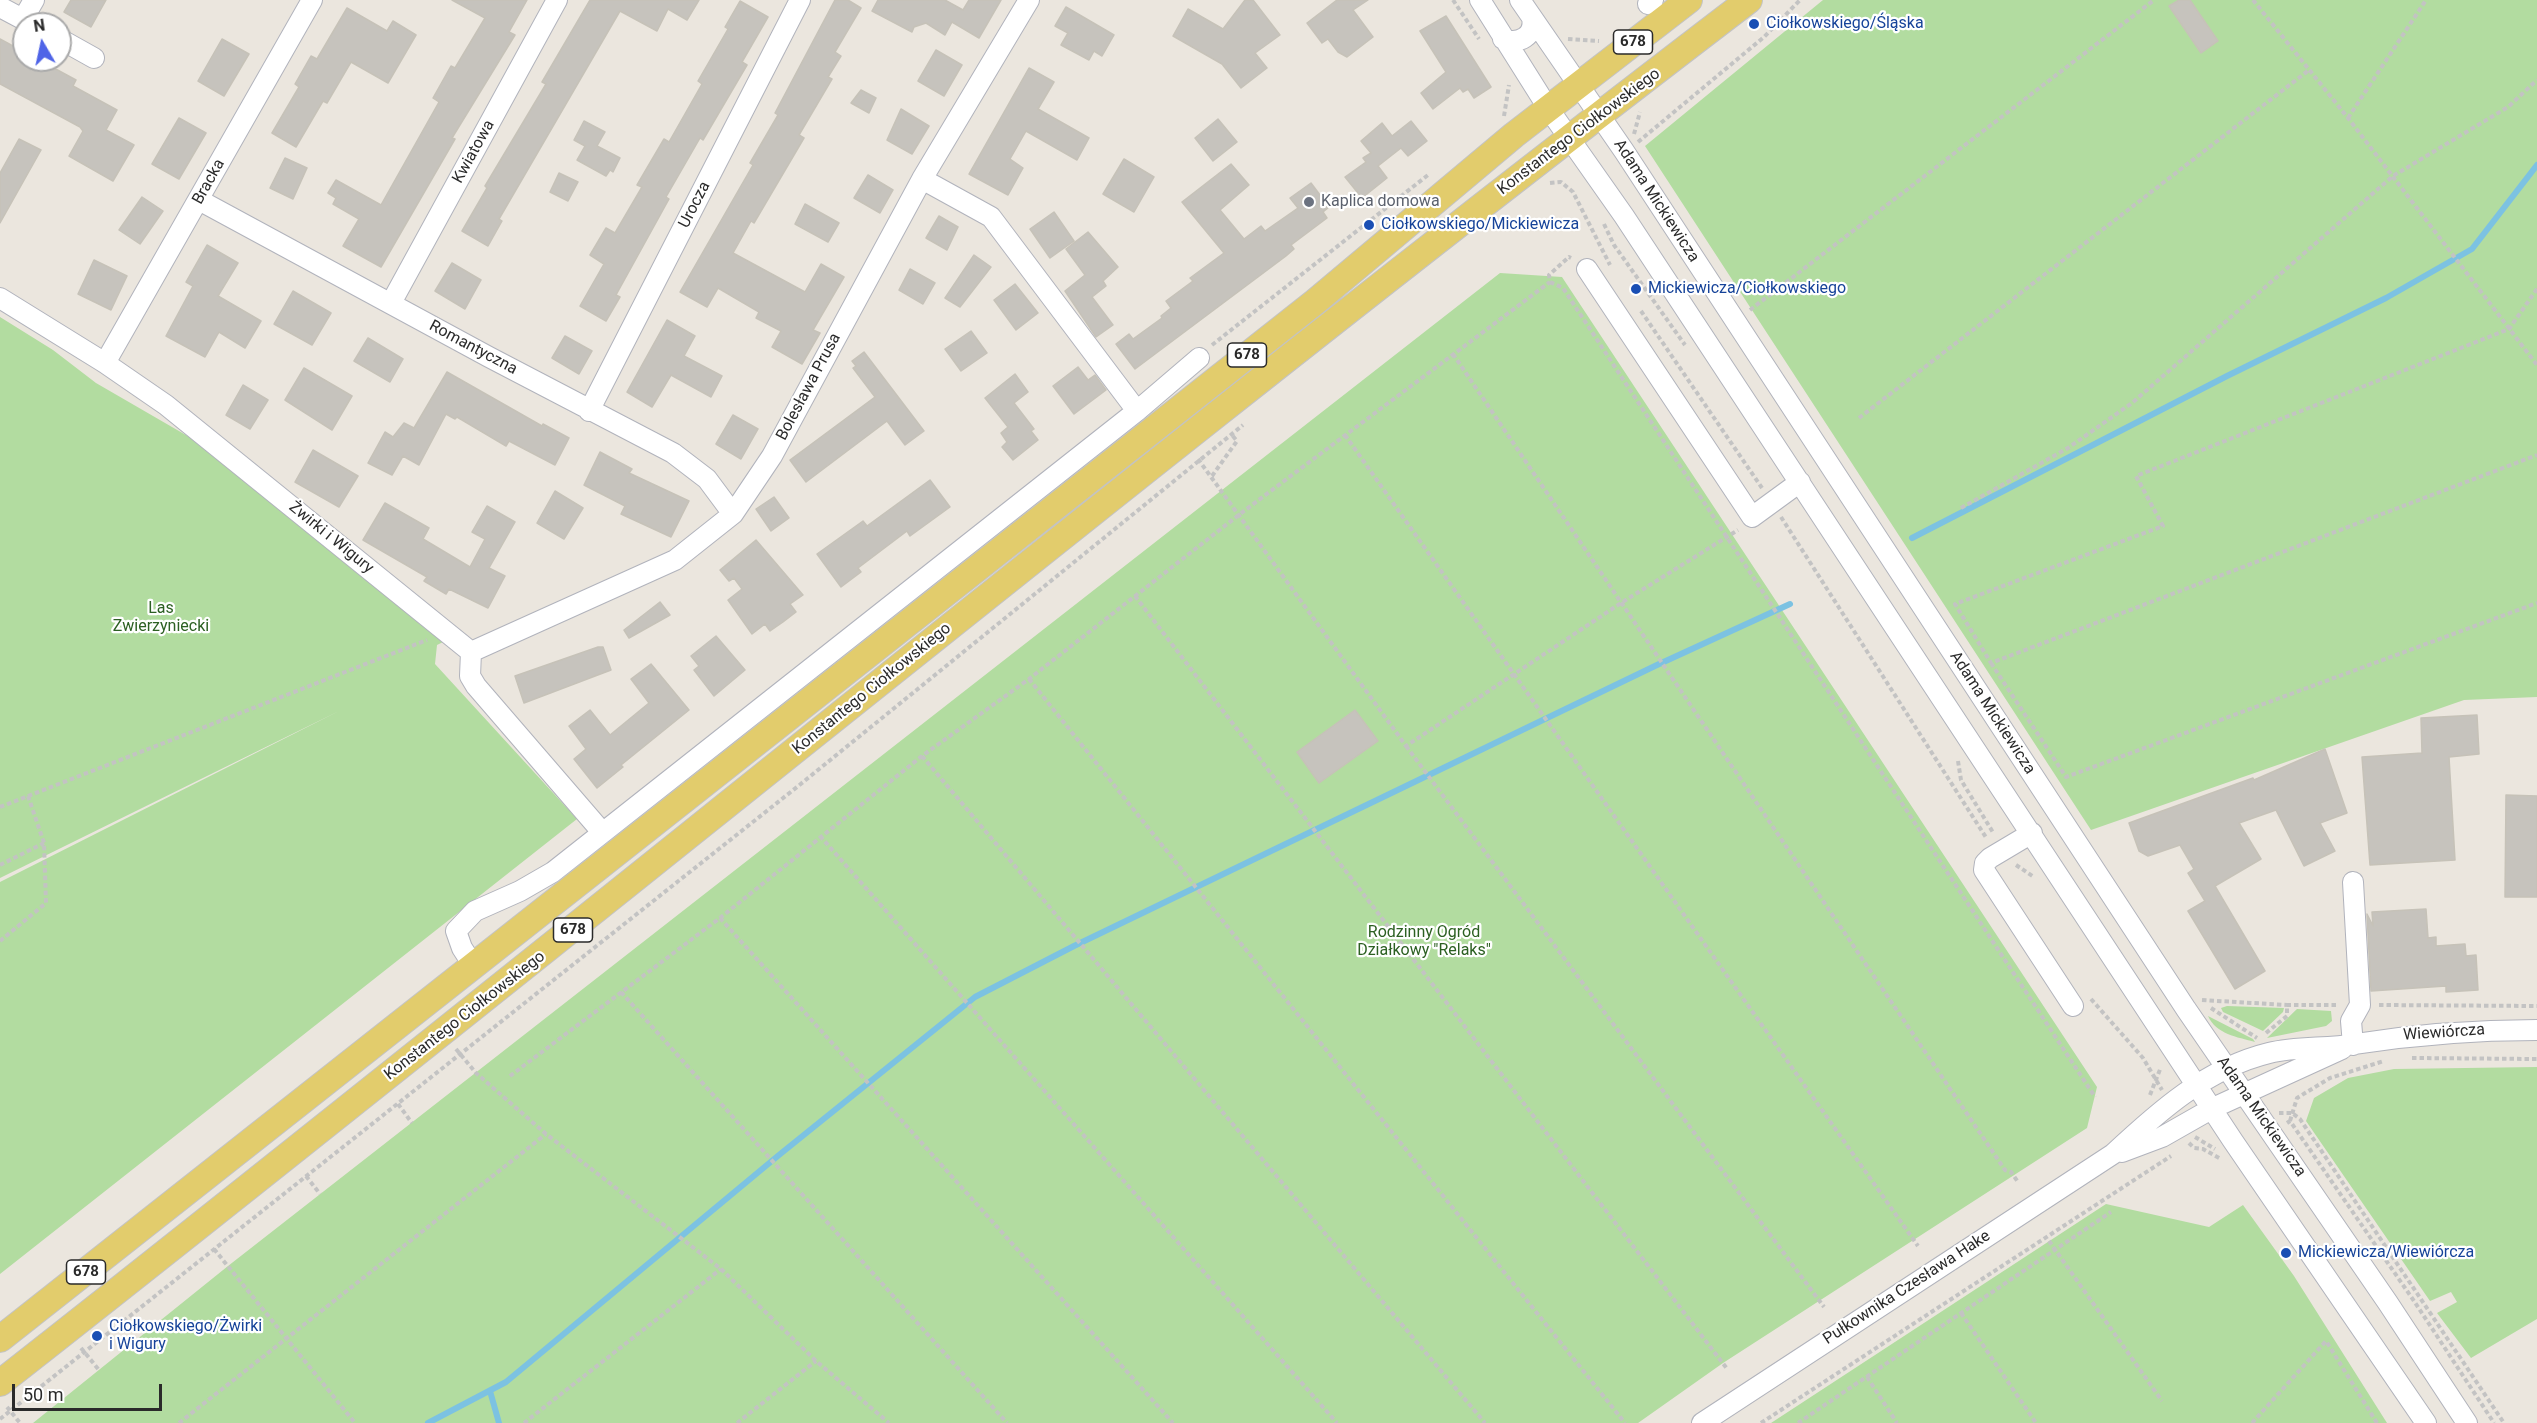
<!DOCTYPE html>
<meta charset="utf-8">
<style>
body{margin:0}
#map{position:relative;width:2537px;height:1423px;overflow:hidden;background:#ebe6de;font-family:Roboto,sans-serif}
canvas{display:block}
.north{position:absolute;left:12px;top:12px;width:60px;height:60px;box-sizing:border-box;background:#fff;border:2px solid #aaa;border-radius:50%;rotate:351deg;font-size:16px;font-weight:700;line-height:24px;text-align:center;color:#2a2a2a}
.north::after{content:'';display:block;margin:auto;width:21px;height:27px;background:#4f64e7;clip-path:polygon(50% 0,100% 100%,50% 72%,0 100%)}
.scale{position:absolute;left:12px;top:1384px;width:150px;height:27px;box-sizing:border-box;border:3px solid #2a2a2a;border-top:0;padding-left:8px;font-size:18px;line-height:21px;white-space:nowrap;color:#2a2a2a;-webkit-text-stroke:4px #fff;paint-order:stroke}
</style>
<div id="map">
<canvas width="2537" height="1423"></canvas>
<div class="north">N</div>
<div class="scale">50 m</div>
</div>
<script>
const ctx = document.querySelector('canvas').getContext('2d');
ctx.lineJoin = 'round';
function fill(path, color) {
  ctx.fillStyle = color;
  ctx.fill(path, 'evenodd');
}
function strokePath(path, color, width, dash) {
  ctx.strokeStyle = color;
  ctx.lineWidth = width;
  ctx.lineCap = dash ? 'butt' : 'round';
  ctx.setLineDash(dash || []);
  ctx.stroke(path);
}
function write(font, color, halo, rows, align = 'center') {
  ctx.font = font + ' Roboto,sans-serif';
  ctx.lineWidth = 4.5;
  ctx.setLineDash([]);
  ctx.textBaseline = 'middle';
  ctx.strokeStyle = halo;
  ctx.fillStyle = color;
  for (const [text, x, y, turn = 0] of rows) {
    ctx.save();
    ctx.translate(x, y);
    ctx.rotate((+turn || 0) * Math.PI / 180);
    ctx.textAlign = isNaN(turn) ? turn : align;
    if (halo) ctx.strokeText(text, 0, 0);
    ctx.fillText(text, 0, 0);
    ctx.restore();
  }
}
const green = new Path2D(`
 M1823,0H2537V697L2464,700L2091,830L1645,146Z
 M1500,273L1562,277L2097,1087L2087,1128L1723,1363L1638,1423H33L228,1266Z
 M0,317L53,350L96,383L210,449L443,642L437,645L435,664L577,819L0,1274V882L339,711L0,878Z
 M2227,1006L2284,1008L2283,1012L2263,1031L2223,1012L2221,1008Z
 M2297,1009L2331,1011L2332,1021L2326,1026L2267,1038Z
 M2208,1016L2253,1039L2255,1042C2237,1037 2216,1034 2208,1016Z
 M2537,1067V1319L2471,1358L2437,1313L2457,1302L2451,1292L2430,1301L2306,1121L2314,1098L2348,1078L2394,1069Z
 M2106,1204L2209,1227L2243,1205L2294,1276L2387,1423H1771Z`);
const stream = new Path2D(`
 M1912,538L2227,376L2386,298L2472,249L2537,165
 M490,1391L499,1423
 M428,1423L506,1382L779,1155L975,997L1074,946L1657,665L1790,604`);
const building = new Path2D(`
 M71,0H106L91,27L64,12Z
 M452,0H527L509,32L515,35L452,138L455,139L381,267L343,246L359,219L333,204L336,198L328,193L336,180L381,205L439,102L433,98L451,66L455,68L485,18Z
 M590,0H699L687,20L668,9L657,31L620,11L499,219L502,221L488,246L462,231L487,188L485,186L546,84L542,82Z
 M835,0H848L861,8L835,52L841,56L828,77L832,79L799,135L804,138L754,223L751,221L733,253L805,292L821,264L844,277L813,330L820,333L802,364L772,347L781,331L756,318L759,312L718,288L707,307L680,292L753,165L750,163L778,115L775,113Z
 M878,0H945L963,10L969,0H1001L979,38L952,22L945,35L926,23L914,27L912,32L872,11Z
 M1245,0H1253L1280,35L1255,53L1267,68L1241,88L1222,64L1173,36L1188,9L1223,29Z
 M1337,0H1368L1353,10L1373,37L1347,57L1338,52L1328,39L1322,43L1307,23Z
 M2179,0H2190L2218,41L2201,53L2169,6Z
 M740,1L768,17L742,62L747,65L703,140L700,138L666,197L669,199L616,295L620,297L606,321L580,306L604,264L590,255L606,228L615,233L642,187L637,185L664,139L669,142L702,84L698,81L728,29L725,27Z
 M1066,7L1114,35L1102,56L1094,51L1089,60L1061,45L1068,33L1055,26Z
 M347,8L387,31L393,21L416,35L388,83L351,62L327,103L323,101L296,147L272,133L299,87L295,84L311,56L317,59Z
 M1446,16L1491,87L1474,98L1468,89L1463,92L1460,88L1433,109L1421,93L1446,72L1420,31Z
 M0,39L24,52V60H39L76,80L73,86L117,110L106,130L134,145L113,181L69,156L83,131L80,127L0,84Z
 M222,39L249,54L224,96L198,81Z
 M936,50L962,65L944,96L918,81Z
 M1029,68L1054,82L1038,109L1089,138L1077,160L1026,131L1010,159L1023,168L1008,195L969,174Z
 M861,90L876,98L869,113L851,103Z
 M901,109L929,126L912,154L887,140Z
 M179,118L206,133L179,179L152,164Z
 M1218,119L1237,142L1213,161L1195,138Z
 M584,121L605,132L597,146L620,158L613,172L610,170L606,176L577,160L585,146L574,140Z
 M1411,121L1427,141L1408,156L1401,148L1378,166L1387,178L1362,198L1345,177L1366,162L1363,158L1371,153L1361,141L1382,123L1392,136Z
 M19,139L41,150L0,223V173Z
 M285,158L307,168L293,199L270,188Z
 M1124,159L1154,177L1134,212L1103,194Z
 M1231,164L1249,185L1220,210L1244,239L1261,226L1265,231L1298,208L1290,198L1311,183L1329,207L1323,212L1327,218L1291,245L1294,249L1286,256L1135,369L1116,344L1129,334L1133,339L1162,318L1161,316L1171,308L1166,301L1193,281L1190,278L1224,253L1182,202Z
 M559,173L578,182L568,201L550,192Z
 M868,175L893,190L880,213L854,198Z
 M142,197L163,211L140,244L119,230Z
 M805,204L839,223L828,242L795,224Z
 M1054,212L1074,241L1050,258L1030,229Z
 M939,216L958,227L947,250L926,238Z
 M1088,232L1118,267L1103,281L1106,286L1092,297L1113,325L1096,337L1065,291L1085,275L1066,249Z
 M207,245L238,263L218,296L261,321L245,348L219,332L205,357L166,336L193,286L186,282Z
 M974,255L991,267L960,307L945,298Z
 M94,260L127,276L111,310L78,294Z
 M452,263L481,280L465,309L435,291Z
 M910,269L935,283L923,304L899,290Z
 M1015,284L1038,313L1016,330L994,300Z
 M293,291L331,313L312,345L274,324Z
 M667,320L695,336L684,356L722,376L711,397L671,375L652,407L627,392Z
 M971,331L987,353L961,371L945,349Z
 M565,336L592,351L579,374L552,358Z
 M368,338L403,359L390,382L354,361Z
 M864,352L924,431L905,445L887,421L806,482L790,460L875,397L853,368L856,366L852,361Z
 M1078,367L1088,380L1095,375L1106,390L1074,414L1053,386Z
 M304,368L352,396L332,430L285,400Z
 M447,372L542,426L543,424L569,438L555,465L509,441L506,446L457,417L455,419L446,414L419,465L403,456L392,475L368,463L385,432L393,437L404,423L414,428Z
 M1015,374L1028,392L1014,403L1034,429L1031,431L1038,440L1013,460L1002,447L1007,442L1001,433L1008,427L985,398Z
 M243,385L268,400L250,429L226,415Z
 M733,415L758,429L741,459L716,444Z
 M313,450L358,476L339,507L295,482Z
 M600,452L632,469L629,473L689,501L671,537L621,514L625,506L584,485Z
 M930,480L950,507L910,536L907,531L858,568L861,572L841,587L817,554L863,521L867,526Z
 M555,491L583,508L564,539L537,523Z
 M774,497L789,518L771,531L756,509Z
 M385,503L429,528L423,539L470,567L485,539L472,532L487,506L515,522L489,568L505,576L488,608L449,589L446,594L424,581L427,577L363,540Z
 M756,540L803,595L790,604L796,612L783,622L770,631L765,624L752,634L728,600L742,589L734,578L729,581L720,570Z
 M660,602L670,615L629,638L624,630Z
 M716,636L745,670L714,696L694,670L699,666L691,656Z
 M598,647H603L611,670L524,703L515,676Z
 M651,664L689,710L621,765L623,767L597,788L574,759L586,749L569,726L590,710L610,735L649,703L631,679Z
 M1355,710L1378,741L1319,783L1297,752Z
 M2477,715L2479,754L2449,757L2455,860L2370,865L2362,757L2422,753L2421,718Z
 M2325,749L2347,813L2320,823L2335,851L2304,866L2276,810L2239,823L2261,859L2215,886L2265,971L2235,989L2188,911L2205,901L2188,873L2194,869L2180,845L2148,856L2139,851L2129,823L2253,778L2254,780Z
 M2506,795L2537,796V897H2505Z
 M2426,909L2428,938L2436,937V946L2465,944L2466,956L2476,955L2478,990L2446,992V986L2371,991L2367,914L2373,926L2372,912Z`);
const path = new Path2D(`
 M1453,0L1479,39
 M2253,0L2348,118L2537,365
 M1568,39L1599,41
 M1504,116L1509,85
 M2348,118L2426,0
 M1634,134L1640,112
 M1638,142L1764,37L1800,0
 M1550,183L1561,182L1573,192L1610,265
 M1604,224L1614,245L1685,345
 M1550,282L1563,288L2095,1097
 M2537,289L2509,329L2136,476L2163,526L1955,604L1991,663L2537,455
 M1750,310L2154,0
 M1641,311L1762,488
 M1212,345L1428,175
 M1453,354L2005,1170L2011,1172L2018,1182
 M1859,418L2309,70
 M1345,435L1918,1246
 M1198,459L1406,746L1621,603L1738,530
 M1212,476L1237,441L1232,435
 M1961,508L2068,448L2132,403L2393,176L2508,107L2537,80
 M1781,517L1987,839
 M1135,596L1728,1370
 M1991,663L2066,777L2537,603
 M1029,679L1625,1423
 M1406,746L1824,1307
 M922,756L1485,1423
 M1958,761L1961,780L1994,834
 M0,807L427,640
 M820,836L1337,1423
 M0,865L44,843
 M2016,865L2034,877
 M720,918L1173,1423
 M0,941L46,903L44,843L28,796
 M621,992L1007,1423
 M2091,999L2143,1058L2162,1090
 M2202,1000L2287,1005
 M2379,1005L2537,1006
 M2211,1008L2257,1038
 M2266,1033L2287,1016V1005H2338
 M456,1049L476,1073L546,1134L721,1269L816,1361L889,1423
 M2412,1058L2537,1059
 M510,1076L720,918L922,756L1029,679L1240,514L1550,282L1549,275L1569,257L1571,258
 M2150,1095L2161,1067
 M398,1104L412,1123
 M2279,1113H2292L2300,1119L2504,1423
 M2290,1121L2297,1098L2330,1078L2384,1061
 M2287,1123L2290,1121L2414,1301L2494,1423
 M2195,1137L2215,1149
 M2189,1143L2194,1148L2203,1149L2221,1159
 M306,1176L320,1194
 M2049,1241L2162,1401
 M214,1249L355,1423
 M1961,1313L2036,1423
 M81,1348L99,1370
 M1867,1377L1897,1423
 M7,1407L20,1423
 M0,1419L797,787L1243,425
 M179,1423L546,1134
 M524,1423L721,1269
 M737,1423L816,1361
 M1761,1423L2171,1156
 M1798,1423L2111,1212
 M2252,1423L2326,1341L2377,1423`);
const minor = new Path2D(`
 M1480,0L1548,108L1624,216L2233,1141L2426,1423
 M1520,0L1624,151L2186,1009L2388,1303L2467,1423
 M1648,4L1653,0
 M0,7L32,24
 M23,19L34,0
 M60,39L94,58
 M1503,39C1518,45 1536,36 1532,18
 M922,179L991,217L1137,411
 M199,200L489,357L673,453L707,479L733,514
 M1587,269L1752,517L1800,482
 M0,298L105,363L166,405L471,652L470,676L476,686L602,832
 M391,303L557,0
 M105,363L312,0
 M589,411L800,0
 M471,652L675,560L733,514L772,456L922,179L1029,0
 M2032,833L1990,858L1985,863L1984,870L2073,1006
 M473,965L462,948L456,931L475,911L520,891L553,872L1137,411L1199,358
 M2353,1045L2351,1021L2360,1005L2353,882
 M2122,1152L2162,1137L2213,1108L2342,1049
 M1702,1423L2113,1154C2158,1112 2207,1068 2269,1053C2297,1046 2326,1049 2355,1044C2419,1034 2472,1030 2537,1030`);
const major = new Path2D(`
 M0,1339L1315,302L1514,135L1689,0
 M0,1383C585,924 1158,451 1749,0`);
const markers = [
 [1754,24,6,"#1a4fb4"],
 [1309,202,6,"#6b7280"],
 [1369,225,6,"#1a4fb4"],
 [1636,289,6,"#1a4fb4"],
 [2286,1253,6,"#1a4fb4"],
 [97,1336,6,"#1a4fb4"]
];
const shields = [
 [1633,42,39],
 [1247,355,39],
 [573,930,39],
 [86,1272,39]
];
const shieldNames = [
 ["678",1633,42],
 ["678",1247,355],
 ["678",573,930],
 ["678",86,1272]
];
const transitNames = [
 ["Ciołkowskiego/Śląska",1766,24],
 ["Ciołkowskiego/Mickiewicza",1381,225],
 ["Mickiewicza/Ciołkowskiego",1648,289],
 ["Mickiewicza/Wiewiórcza",2298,1253],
 ["Ciołkowskiego/Żwirki",109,1327],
 ["i Wigury",109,1345]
];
const streetNames = [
 ["Konstantego Ciołkowskiego",1579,132,-37],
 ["Kwiatowa",474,152,-61],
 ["Bracka",209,182,-61],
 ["Adama Mickiewicza",1656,201,57],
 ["Urocza",695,205,-63],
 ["Romantyczna",473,348,28],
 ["Bolesława Prusa",809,387,-62],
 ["Żwirki i Wigury",331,538,39],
 ["Konstantego Ciołkowskiego",872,689,-39],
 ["Adama Mickiewicza",1992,713,57],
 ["Konstantego Ciołkowskiego",465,1016,-38],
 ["Wiewiórcza",2444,1033,-4],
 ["Adama Mickiewicza",2261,1117,55],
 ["Pułkownika Czesława Hake",1907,1288,-33]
];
const worshipNames = [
 ["Kaplica domowa",1321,202]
];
const parkNames = [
 ["Las",161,609],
 ["Zwierzyniecki",161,627],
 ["Rodzinny Ogród",1424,933],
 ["Działkowy \"Relaks\"",1424,951]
];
fill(green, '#b2dca0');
strokePath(stream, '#7cc2e2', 6);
fill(building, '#c6c3bd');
strokePath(building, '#c6c2b8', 1.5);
strokePath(minor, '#b1b3bc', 22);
strokePath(major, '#c3c3c3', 28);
strokePath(path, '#c3c3c3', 4, [4.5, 3]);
strokePath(minor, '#fff', 20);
strokePath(major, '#e2cc6c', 26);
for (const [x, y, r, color] of markers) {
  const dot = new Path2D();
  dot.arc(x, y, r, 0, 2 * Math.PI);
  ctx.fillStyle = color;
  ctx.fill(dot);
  strokePath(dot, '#fff', 2);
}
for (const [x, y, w] of shields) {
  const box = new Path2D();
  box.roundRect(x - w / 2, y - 12, w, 24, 4.5);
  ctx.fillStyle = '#fff';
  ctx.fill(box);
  strokePath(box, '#2a2a2a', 1.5);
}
write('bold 15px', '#2a2a2a', null, shieldNames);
write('16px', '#164399', '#fff', transitNames, 'left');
write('16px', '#2a2a2a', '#fff', streetNames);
write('16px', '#5b616d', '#fff', worshipNames, 'left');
write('16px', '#2c6022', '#fff', parkNames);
</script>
